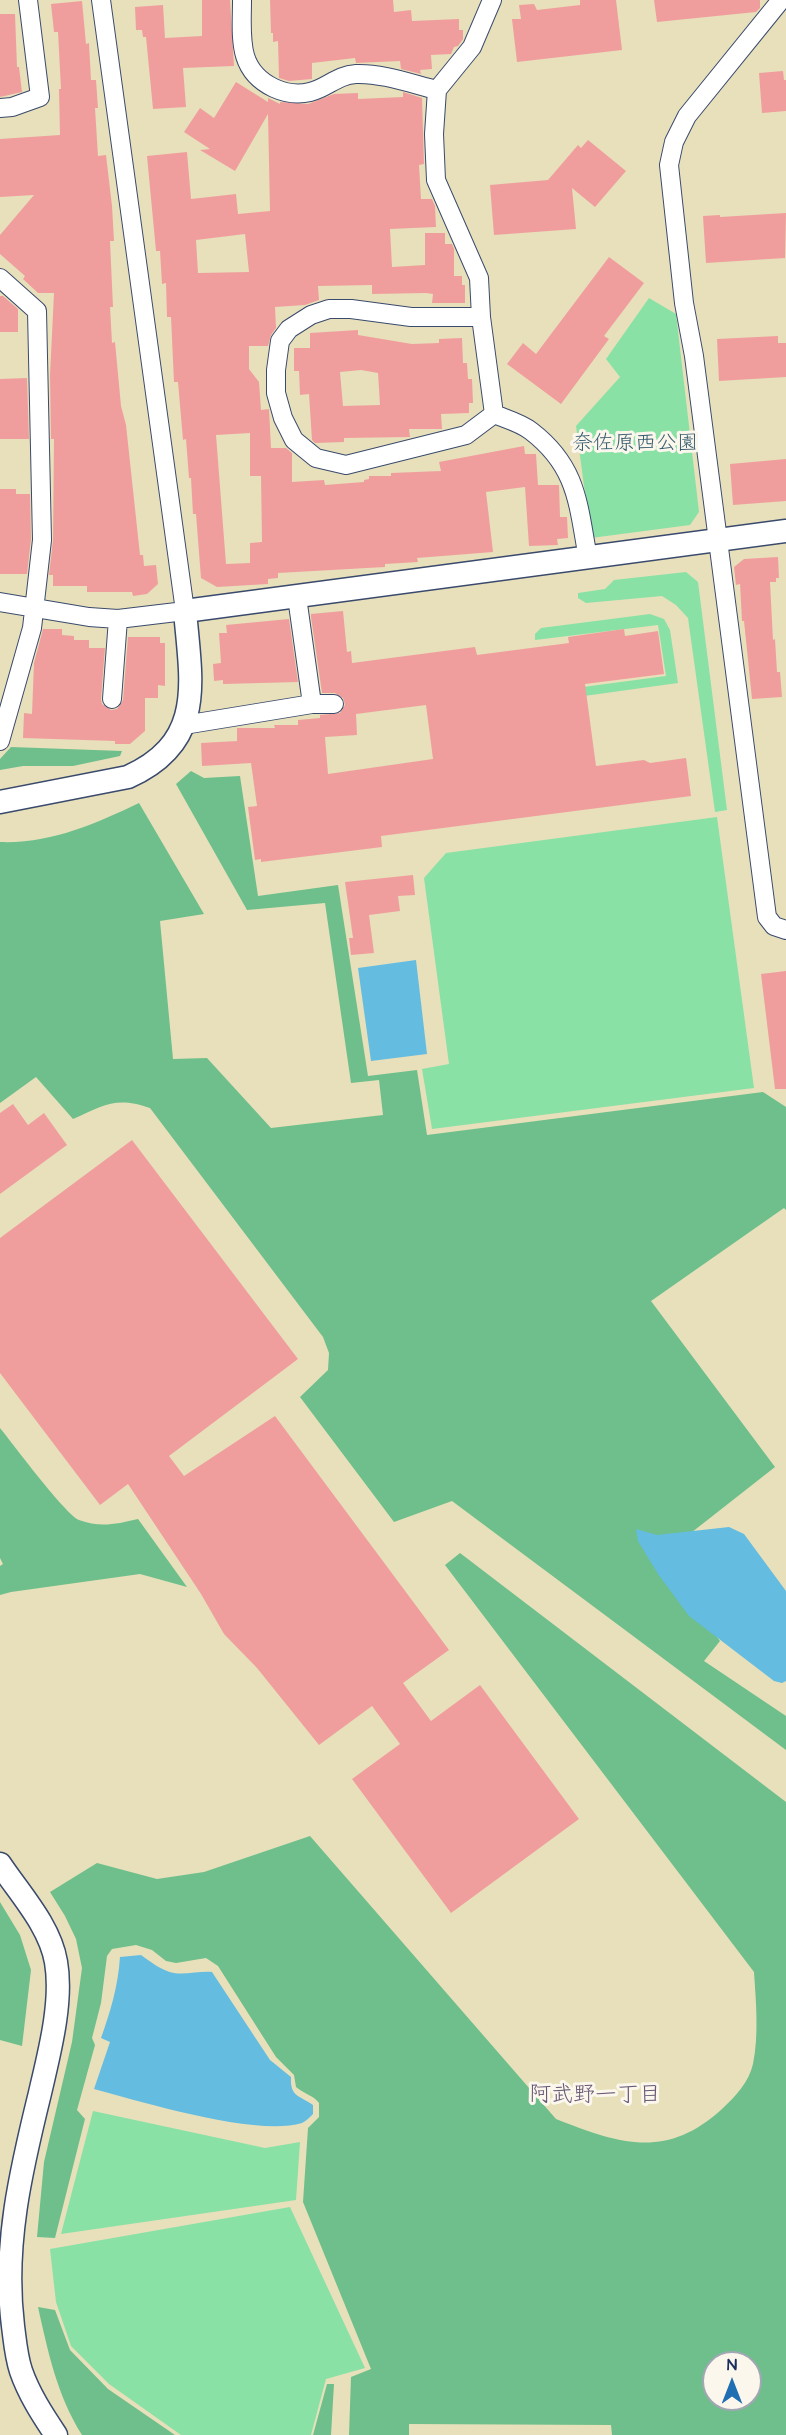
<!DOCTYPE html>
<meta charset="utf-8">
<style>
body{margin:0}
#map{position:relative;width:786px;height:2435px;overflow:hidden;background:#e7e0bb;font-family:"Architects Daughter",sans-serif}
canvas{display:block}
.north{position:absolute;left:702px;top:2351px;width:60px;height:60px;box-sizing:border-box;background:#fbf7ec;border:2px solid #a1a7b3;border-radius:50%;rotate:0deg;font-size:16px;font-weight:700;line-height:24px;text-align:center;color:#1b2f5e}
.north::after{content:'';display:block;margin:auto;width:21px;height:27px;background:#1f6fb2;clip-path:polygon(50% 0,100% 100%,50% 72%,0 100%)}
</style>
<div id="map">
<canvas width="786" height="2435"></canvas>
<div class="north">N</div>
</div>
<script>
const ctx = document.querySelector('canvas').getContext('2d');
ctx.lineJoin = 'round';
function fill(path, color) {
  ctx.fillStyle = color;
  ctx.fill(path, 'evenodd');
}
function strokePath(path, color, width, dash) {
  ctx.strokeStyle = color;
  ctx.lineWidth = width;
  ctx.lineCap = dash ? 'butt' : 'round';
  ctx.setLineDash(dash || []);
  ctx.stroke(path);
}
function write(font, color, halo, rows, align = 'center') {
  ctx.font = font + ' "Architects Daughter","Klee One",sans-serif';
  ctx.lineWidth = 6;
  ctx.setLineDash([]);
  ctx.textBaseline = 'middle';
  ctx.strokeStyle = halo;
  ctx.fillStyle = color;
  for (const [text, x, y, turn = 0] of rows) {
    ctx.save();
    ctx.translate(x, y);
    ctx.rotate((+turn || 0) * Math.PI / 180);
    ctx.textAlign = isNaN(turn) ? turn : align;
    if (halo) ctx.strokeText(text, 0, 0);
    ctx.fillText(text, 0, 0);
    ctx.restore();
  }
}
const green = new Path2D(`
 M649,298L676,314L699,512L690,525L591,538L576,426L620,377L606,359Z
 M686,572L698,582L727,810L715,812L688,618L676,605L662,596L586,603L578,598V593L605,589L614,580Z
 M650,614L664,619L670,630L678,683L584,696L583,687L666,676L658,625L535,640V634L541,628Z
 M717,817L754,1088L432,1129L422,1069L449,1064L424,878L446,853Z
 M93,2111L265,2148L300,2142L296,2200L61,2234Z
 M290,2207L365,2368L326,2379L311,2435H181L109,2384L71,2346L56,2302L50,2249Z`);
const forest = new Path2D(`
 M11,747L122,751L120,756L73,766H23L0,770V759Z
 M191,771L204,778L240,776L258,896L338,885L368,1076L417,1070L427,1135L763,1092L786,1107V1210L784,1208L651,1301L775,1467L659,1558L720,1641L704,1661L786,1716V1750L452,1501L394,1522L300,1397L328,1370L329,1353L323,1337L150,1108C116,1096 104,1105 73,1119L36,1077L0,1103V842C50,844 95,824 139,803L204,914L160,921L173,1059L207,1058L271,1128L383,1115L379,1080L351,1083L325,903L247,910L176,784Z
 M0,1428C13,1444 65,1514 79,1520C100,1528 117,1524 138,1519L187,1587L140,1574L11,1592L0,1595V1566L3,1564L0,1558Z
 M460,1553L786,1802V2435H612L611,2425L409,2424V2435H349L351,2377L371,2369L303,2202L308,2128L319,2117V2103C313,2095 304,2094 296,2087L294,2075L276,2057L218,1966L206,1958L176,1963L166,1961L152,1950L136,1945L112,1949L107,1956L101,2003L92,2038L95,2045L77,2110L85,2119L55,2238L37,2237L44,2162L72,2042L82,1968L76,1939L65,1916L50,1892L97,1863L157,1879L204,1872L310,1836L556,2119C620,2144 666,2160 722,2109C735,2097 749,2082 753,2064C759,2035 756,2002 754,1972L445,1565ZM714,2363H750V2399H714Z
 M0,1902L20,1935L31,1970L22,2046L0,2040Z
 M38,2307L55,2310L70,2350L108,2389L175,2435H82C57,2395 48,2352 38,2307Z
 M327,2384H334L331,2435H313Z`);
const water = new Path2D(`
 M416,960L427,1054L371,1061L358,968Z
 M729,1527L744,1534L786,1591V1681L782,1683L774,1681L689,1616L658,1574L638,1541L636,1529L657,1535Z
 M141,1955C151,1962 162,1971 174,1973C185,1975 200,1971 212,1972L270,2060L291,2077C290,2097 299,2095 313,2105V2114C310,2117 306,2121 302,2123C256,2137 143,2102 94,2089L110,2042L101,2038C111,2010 118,1986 120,1957Z`);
const building = new Path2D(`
 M202,0H230L234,66L183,68L186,107L153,109L146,37H143L142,30H136L135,7L163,5L165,38L202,36Z
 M270,0H393L394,12L411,10L412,21L459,19V30H463V39L458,46L454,47L451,54L431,55L432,69L420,70L421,74L401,69L400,61L356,63L355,58L312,63V79L289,81L279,78L278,41L273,42V33H271Z
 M580,0H616L622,50L517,62L512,19H521L519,5L534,4L537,10L580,5Z
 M654,0H760V8L756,12L657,22Z
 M82,1L86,44L89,43L91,80H96L98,108H95L98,156L106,155L112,206L114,241H110L113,307H110L112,343L115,342L121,406L126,425L140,555H143L144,566L156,565L158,584L147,594L133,596L132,592H87V586H53V575H49L53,540L54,439H51L50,375L54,293H38L23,279L25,276L0,254V235L34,195L0,197V139L60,135L59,89H61L58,32H54L51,4Z
 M0,14H15L17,67H19L22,92L0,97Z
 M783,71L784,80H786V111L762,113L759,73Z
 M236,82L268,102V98L280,104V102L308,104L334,94L358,93V99L403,97V92L422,98L424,164L419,165L421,199H432L435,206L436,227L390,229L392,267L425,265V233H445V244H452L454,249V276H462V285H465V303H432L433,294L426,293L372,294V285L318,286L319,300L305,305L275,307L276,328L271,335L268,346H249V369L259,382L261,410L269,409L271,448H286L292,453V482L324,480L325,485L364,482V480L369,479V476H391V473L441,471L439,462L524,446L525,454H536L538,485H559L560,517H567L568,538L557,539L558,545L529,546L525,487L486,492L493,552L417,558L418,562L385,564V567L278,573V578L268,579V584L217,587L201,578L196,514H193L191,478H189L186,439L183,440L178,382H174L171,317H167L166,283L162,284L160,251H156L147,156L187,152L191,199L236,194L238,214L270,211L268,114L235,171L200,150L210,149L184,132L200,108L214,118ZM245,234L249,272L198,273L196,240ZM250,433V476H261L262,542L250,543V563L226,564L216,435Z
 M588,140L626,171L595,207L572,188L576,229L494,235L490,185L548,180L578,145L581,148Z
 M786,213L785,258L706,263L703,216L720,215V217Z
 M609,257L644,283L604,336L609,339L561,404L507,364L523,343L536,354Z
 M0,296H3L18,309V332H0Z
 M358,330V335L412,344L439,343V339L462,338L463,363H467L468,379H472L473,403H469V413L441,414L442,429H409L410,437L344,438V442L315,443L312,440L309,394L300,395L299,371H294V348H310V333ZM361,370L378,373L380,405L343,406L340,372Z
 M778,336V343H786V377L719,381L717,339Z
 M27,378L29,439H0V379Z
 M786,459V501L733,505L730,464Z
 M0,489H16V494H30L31,539L27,574H0Z
 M778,557L779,578H776V582H770L773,640L775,639L777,672H780L782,697L752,699L744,621H742L740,584L736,585L734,567L744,559Z
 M343,611L347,652L351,651L352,663L475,647L477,655L569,643L568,637L624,629L625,636L658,631L664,674L585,684L596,766L644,760L650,763L686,758L691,796L381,836L382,847L261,862V859L255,860L248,807L257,806L251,763L202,766L201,743L237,741V728H275L274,725H298V720L320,718V715L340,713L345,705L343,698L335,693H322L311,617V614ZM426,705L433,759L328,774L325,737L357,735L356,714Z
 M289,619L298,682L223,684V680L214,681L213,664L221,663L219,633H227L226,625Z
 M43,629H62V635L74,636V640H89V648H105L101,699L102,704L111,710L117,709L123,700L128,637H160V643H165V686L158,685V698H145V731L130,744H115V741L23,738L24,713L32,714L34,663Z
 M413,875L415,895L398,896L400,911L369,915L374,953L351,955L349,938H353L345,882Z
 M786,971V1089H775L761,974Z
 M13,1104L28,1125L44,1113L67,1145L0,1194V1113Z
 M132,1140L298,1359L169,1456L184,1476L275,1416L449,1650L403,1683L431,1721L480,1685L579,1819L451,1913L352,1779L400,1744L372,1706L319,1745L257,1668L224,1634L201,1594L128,1484L100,1505L0,1373V1238Z`);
const minor = new Path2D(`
 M242,0C242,36 236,70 274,88C285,93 298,95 310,92C327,88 337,75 356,74C382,73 412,84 437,90
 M492,0L472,47L437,90L434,134L436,180L479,278L481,317L494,414C506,419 521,423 531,431C578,467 578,505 588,558
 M781,0L687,116L674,142L669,165L684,303L694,356L767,917L774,926L786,930
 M0,108L12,107L40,97L28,0
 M0,278L37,311L42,540L32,628L0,741
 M481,317H411L351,309H329L311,315L289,329L280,341L276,370V393L283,418L294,440L316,458L346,465L466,435L494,414
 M0,602L89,617L118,619L185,611L101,0
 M112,699L118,619
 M312,704H334
 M184,725L312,704L297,597`);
const tertiary = new Path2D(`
 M0,802L128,777C206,742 191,682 185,611L786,531
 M0,1864C20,1894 50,1926 56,1962C63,2002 49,2054 40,2093C21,2170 3,2246 13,2326C15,2341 16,2356 21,2371C29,2394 42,2414 56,2435`);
const parkNames = [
 ["奈佐原西公園",635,445]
];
const neighbourhoodNames = [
 ["阿武野一丁目",595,2096]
];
fill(green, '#89e1a6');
fill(forest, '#6ebf8b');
fill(water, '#64bce1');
fill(building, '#f09e9d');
strokePath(minor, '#3a4a6c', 20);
strokePath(tertiary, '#3a4a6c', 25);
strokePath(minor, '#fff', 18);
strokePath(tertiary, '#fff', 22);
write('21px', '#365c70', '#fbf7ec', parkNames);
write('22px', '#665674', '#fbf7ec', neighbourhoodNames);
</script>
